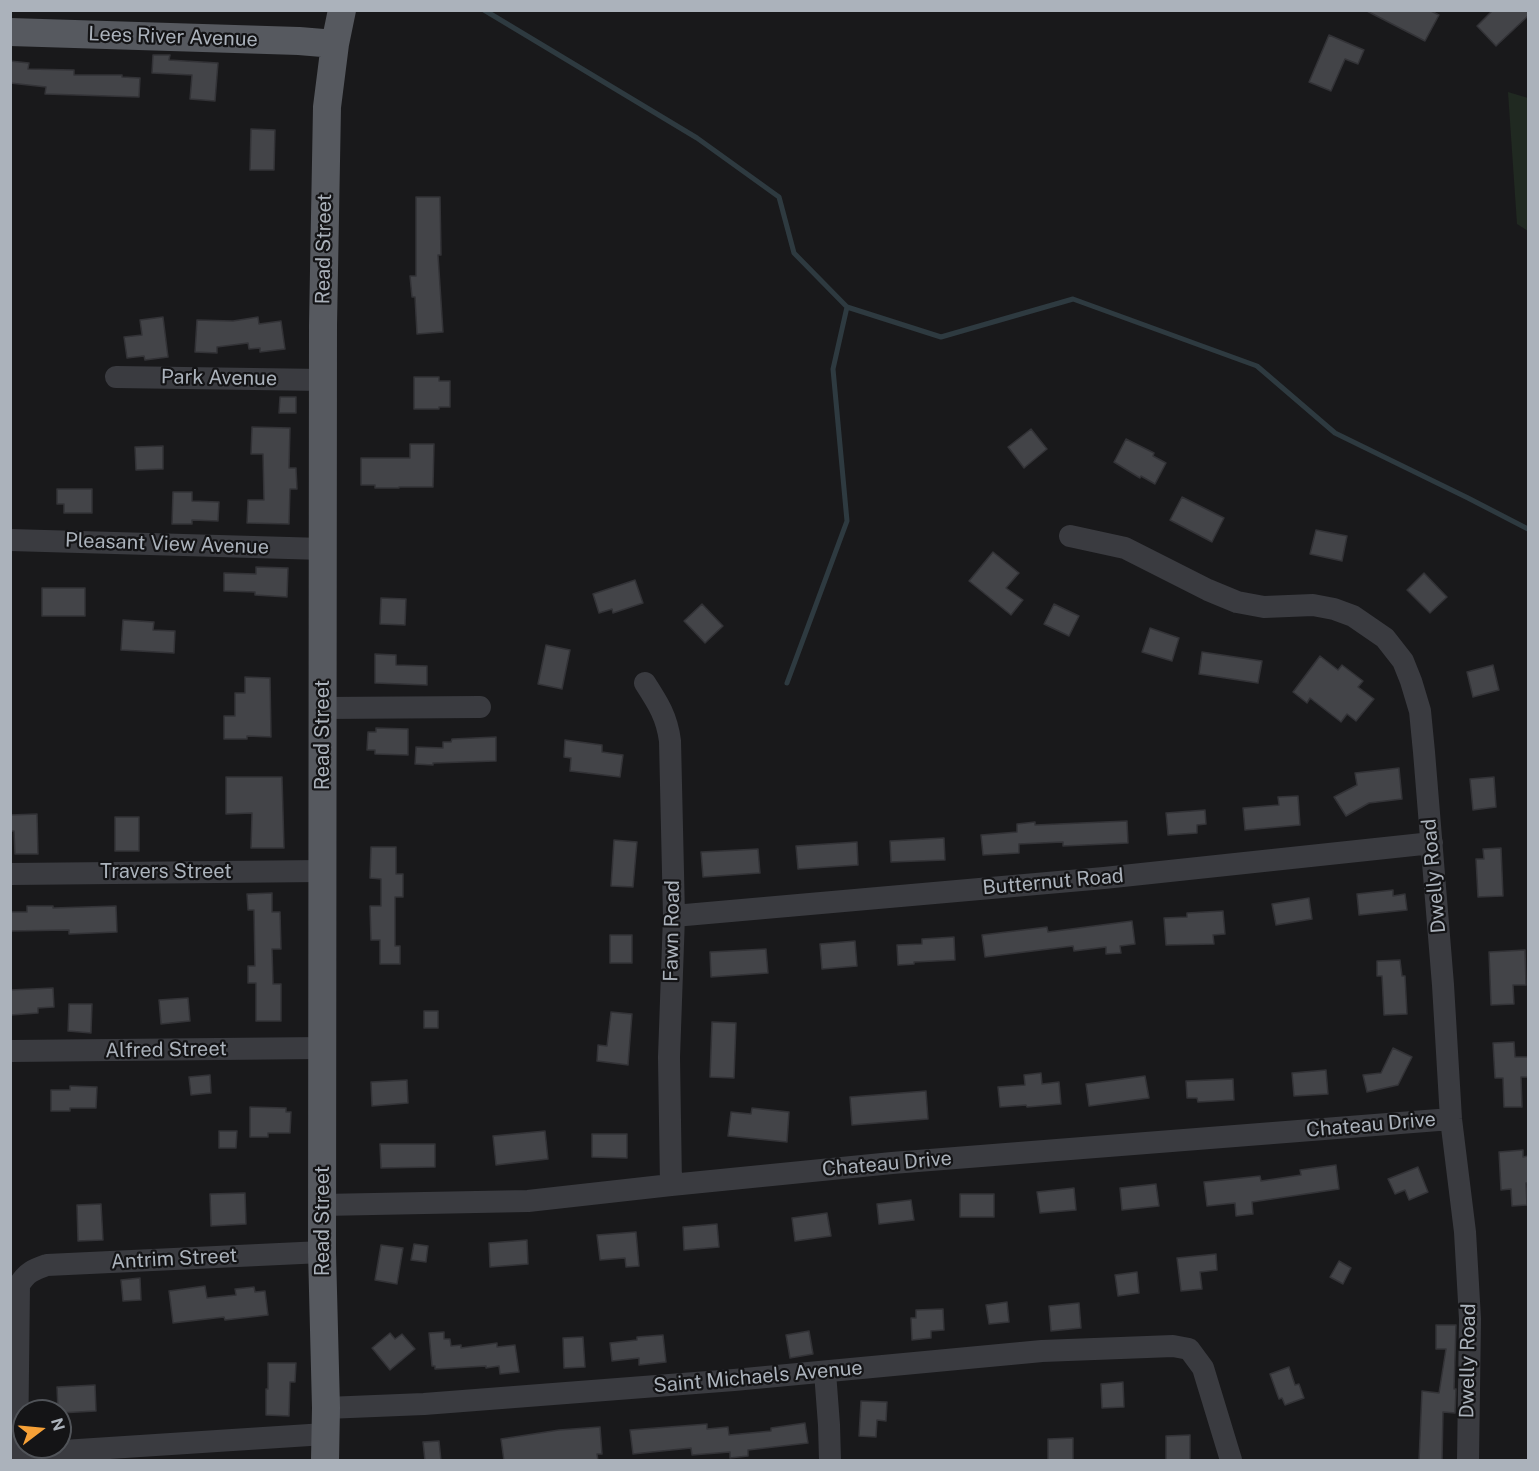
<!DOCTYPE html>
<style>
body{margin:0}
#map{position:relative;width:1539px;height:1471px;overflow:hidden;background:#19191b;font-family:"Public Sans",sans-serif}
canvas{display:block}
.frame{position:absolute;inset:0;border:12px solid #abb2bb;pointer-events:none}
.north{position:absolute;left:12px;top:1399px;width:60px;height:60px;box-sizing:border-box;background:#141416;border:2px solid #505358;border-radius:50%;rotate:74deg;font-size:16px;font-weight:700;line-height:24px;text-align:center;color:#abb2bb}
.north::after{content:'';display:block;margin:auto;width:21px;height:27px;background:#f5a037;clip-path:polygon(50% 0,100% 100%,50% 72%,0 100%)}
</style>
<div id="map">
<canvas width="1539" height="1471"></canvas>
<div class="frame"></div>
<div class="north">N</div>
</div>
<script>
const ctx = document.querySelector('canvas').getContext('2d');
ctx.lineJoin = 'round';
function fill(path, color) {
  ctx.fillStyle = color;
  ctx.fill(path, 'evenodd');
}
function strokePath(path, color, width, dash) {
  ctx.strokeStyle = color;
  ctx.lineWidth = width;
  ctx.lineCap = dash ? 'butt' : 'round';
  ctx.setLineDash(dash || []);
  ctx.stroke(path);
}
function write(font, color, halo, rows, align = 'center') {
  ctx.font = font + ' "Public Sans",sans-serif';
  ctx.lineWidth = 4.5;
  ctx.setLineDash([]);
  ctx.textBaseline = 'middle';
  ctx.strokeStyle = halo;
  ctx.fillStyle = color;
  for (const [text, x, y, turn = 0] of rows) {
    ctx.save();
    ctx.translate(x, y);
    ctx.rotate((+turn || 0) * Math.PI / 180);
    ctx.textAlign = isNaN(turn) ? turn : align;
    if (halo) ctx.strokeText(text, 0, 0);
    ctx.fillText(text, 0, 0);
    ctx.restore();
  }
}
const green = new Path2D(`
 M1508,92L1528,98V231L1517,224Z`);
const stream = new Path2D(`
 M484,10L697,138L779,197L794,253L847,307L941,337L1073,299L1257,366L1335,433L1468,498L1528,529
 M787,683L847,521L833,369L847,307`);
const building = new Path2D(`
 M1365,10H1429L1439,15L1425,41Z
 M1493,10H1528V16L1496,46L1477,26Z
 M1329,35L1364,50L1358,64L1345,59L1331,91L1309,82Z
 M153,55H170L169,60L218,63L215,101L190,99L192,75L152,73Z
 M10,61L29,63L28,69L74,70V75H122V77L140,78L139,97L45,94L46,87L10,83Z
 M251,129L275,130L274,170H250Z
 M416,197H440L441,255H438L443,332L417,334L415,297H412L410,276H416Z
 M163,317L168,357L145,360L144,356L127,358L124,337L142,335L140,320Z
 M258,317L259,324L281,321L285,349L260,352V348L249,349L248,343L217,347V353L195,352L197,320L233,321Z
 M414,377H439V381H450V407H439V409H414Z
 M280,397H296V413H279Z
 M252,427L290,428L289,468H296L297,489H290L289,524L247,523L248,500H264L263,454H251Z
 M1031,429L1047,449L1024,468L1008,447Z
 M1126,439L1154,453L1153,456L1166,463L1155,484L1141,476L1140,478L1114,462Z
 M410,444H434L433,487H399V488H375V485H361V458H410Z
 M163,446V469L136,470L135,447Z
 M57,489H92V513H64V504H57Z
 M173,492H192V501L219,502L218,521L192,520V524H172Z
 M1182,497L1224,518L1212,542L1170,520Z
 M1316,530L1347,536L1342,561L1310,554Z
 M993,552L1019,573L1006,588L1023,600L1011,615L969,581Z
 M256,567L288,568L287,597L255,595V592L224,591V573L256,574Z
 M1424,573L1447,597L1430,613L1407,590Z
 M635,580L643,603L613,613L612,609L599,613L593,594Z
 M42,588H85V616H42Z
 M381,598L406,599L405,625L380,624Z
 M702,604L723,626L705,643L684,621Z
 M1054,604L1079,616L1069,636L1044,624Z
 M123,620L154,622L153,630L175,631L174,653L121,650Z
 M1150,628L1179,638L1172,661L1142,652Z
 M546,645L570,650L562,689L538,684Z
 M1202,652L1262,661L1258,683L1199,674Z
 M375,654L396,655V665L427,666V685L375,683Z
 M1320,656L1338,670L1342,665L1363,681L1358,687L1374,699L1356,721L1347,714L1341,722L1310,698L1307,703L1293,692Z
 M1493,665L1499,690L1473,697L1467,672Z
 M245,677L270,678L271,737L247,736V739H224V716H235V693H245Z
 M376,728L408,729V755L375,754V750H367L368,732H376Z
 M496,737V761L433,763V765L415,764L416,747L443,748V742H451L452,739Z
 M565,740L602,745V752L623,755L620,777L570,771L571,758L564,757Z
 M1399,768L1402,799L1369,803L1346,816L1334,797L1357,785L1355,773Z
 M226,777H282L284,848H251L252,813L226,814Z
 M1494,777L1496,807L1473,810L1470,779Z
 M1298,796L1300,825L1245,830L1243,808L1279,805L1278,797Z
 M1205,810L1206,824L1197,825V833L1168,835L1166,813Z
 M37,814L38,854H15L14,831H10V815Z
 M115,817H139V851H115Z
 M1127,821L1128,843L1063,846V842L1019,844V853L983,855L981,835L1017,832V824L1035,822V825Z
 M944,838L945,860L891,862L890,841Z
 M614,840L637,842L633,887L611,886Z
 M857,842L858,865L798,869L796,846Z
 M371,847H396V874H403V897H395V946H400V964H380V940H371L370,906H381V879L370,878Z
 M1501,848L1503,896L1478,897L1476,859H1484L1483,849Z
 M758,849L760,873L703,877L701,852Z
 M1393,890V896L1405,894L1407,910L1359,915L1357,894Z
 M272,893V912H280L281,949H272L273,984H281V1021H256V983H248V966H255L254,910H248L247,894Z
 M1309,898L1312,919L1276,925L1272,904Z
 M27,906H53V908L116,906L117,932L69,934V930L10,931V912H27Z
 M1223,911L1225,934L1213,935L1214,944L1166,945L1164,918L1187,917V913Z
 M1132,921L1135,944L1120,946L1121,953L1106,954V947L1074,951L1073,946L985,957L982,935L1047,927L1048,932Z
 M610,935H632V963H610Z
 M954,937L955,960L914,962V964L898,965L897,945L922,944V939Z
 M855,941L857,966L822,969L820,944Z
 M766,949L768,973L711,977L710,952Z
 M1525,950L1526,985H1513L1514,1004L1491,1005L1489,952Z
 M1400,960L1402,976H1405L1407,1014L1384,1015L1382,976H1377V961Z
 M53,988L54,1007L38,1008V1013L11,1015L10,990Z
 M188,998L190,1021L161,1024L159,1000Z
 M69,1004H92L91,1033L68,1031Z
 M424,1011H438V1028H424Z
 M611,1012L632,1014L628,1065L597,1061L598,1045L607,1046Z
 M712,1022L736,1023L734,1078L710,1077Z
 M1514,1042L1515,1057H1528V1077H1521L1522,1107H1504L1503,1078H1495L1493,1043Z
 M1393,1048L1412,1057L1398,1085L1367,1092L1363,1075L1381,1073Z
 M1326,1070L1328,1094L1294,1096L1292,1073Z
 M1041,1073L1042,1084L1059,1082L1061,1104L1027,1107L1026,1105L1000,1107L998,1087L1025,1085L1024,1075Z
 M210,1075L211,1093L191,1095L189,1077Z
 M1145,1076L1149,1098L1089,1106L1086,1084Z
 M1233,1079L1234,1100L1198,1102L1197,1098H1187L1186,1081Z
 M407,1080L408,1103L372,1106L371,1082Z
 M70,1086L97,1087L96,1108H70V1111H51V1090H70Z
 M926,1091L928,1119L852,1125L850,1097Z
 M250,1107L286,1108V1112H291L290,1133H268V1137H250Z
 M752,1108L789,1112L787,1142L728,1136L731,1112L751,1114Z
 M219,1131H237L236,1148H219Z
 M545,1131L548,1159L496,1165L493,1136Z
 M592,1134H627V1158L592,1157Z
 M380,1144H435V1167L381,1168Z
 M1523,1150V1157L1528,1156V1183H1526L1527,1205L1512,1206L1511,1189L1501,1190L1499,1152Z
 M1336,1165L1339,1189L1252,1202L1253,1214L1236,1216L1235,1203L1207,1206L1204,1182L1260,1176L1261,1181L1301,1175L1300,1170Z
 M1418,1167L1428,1192L1409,1200L1405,1190L1395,1194L1388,1179Z
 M1156,1184L1159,1206L1122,1210L1120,1188Z
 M1074,1188L1076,1210L1040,1213L1037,1192Z
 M245,1193L246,1224L211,1226L210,1194Z
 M960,1194H994V1217H960Z
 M911,1200L914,1220L879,1224L877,1204Z
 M101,1204L103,1240L78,1241L77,1205Z
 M827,1213L831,1236L795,1241L792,1218Z
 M717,1224L719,1247L684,1250L683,1227Z
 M636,1232L639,1266L626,1267L625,1258L600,1260L597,1235Z
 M527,1240L528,1264L490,1267L489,1243Z
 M414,1244L428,1246L426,1262L411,1260Z
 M381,1245L403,1248L397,1284L375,1280Z
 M1216,1254L1217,1270L1200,1272L1202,1289L1181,1291L1177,1258Z
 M1339,1261L1351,1268L1343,1284L1330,1277Z
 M1137,1272L1139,1293L1118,1296L1115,1275Z
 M140,1278L141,1300L123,1301L121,1280Z
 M205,1286L207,1298L236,1295L235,1289L254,1287L255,1292L265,1291L268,1315L225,1320L224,1317L173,1323L169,1291Z
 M1007,1302L1009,1322L989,1324L986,1305Z
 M1079,1303L1081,1328L1051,1331L1049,1306Z
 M943,1309L944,1330L931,1331V1338L912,1340L911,1318H916V1310Z
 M1436,1325H1456L1454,1389H1456L1455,1413L1443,1412L1442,1461H1419L1422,1391L1439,1393L1446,1349H1436Z
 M809,1331L813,1354L790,1358L786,1335Z
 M444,1332V1339H450L451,1346L461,1345V1348L497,1343V1347L515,1345L519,1372L500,1374L499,1366L486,1368V1366L435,1369V1366H432L429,1333Z
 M390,1333L395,1339L402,1334L415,1349L390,1370L372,1348Z
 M663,1335L666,1362L639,1365V1358L612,1361L610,1343L637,1340V1337Z
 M583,1337L585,1367L564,1368L563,1338Z
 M268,1363H296L295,1382H290L289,1416L266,1415V1389H268Z
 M1289,1367L1295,1385L1299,1384L1304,1398L1285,1405L1282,1398L1279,1399L1270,1374Z
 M1123,1382L1124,1407L1102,1408L1101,1384Z
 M95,1385L96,1411L60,1413V1411H58L57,1387Z
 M861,1401L887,1402L886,1421L877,1420L876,1437L859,1436Z
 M805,1423L808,1443L748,1450V1456L730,1458V1452L692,1455L691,1448L633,1454L630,1430L707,1424V1429L728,1427L729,1435L771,1431V1428Z
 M600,1427L602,1454H597L598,1461H504L501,1439L559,1430Z
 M1190,1435V1461H1166V1436Z
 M1073,1438V1461H1048V1439Z
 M439,1441L441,1461H425L423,1442Z`);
const minor = new Path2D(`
 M116,377L323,380
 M1070,536L1125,548L1208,590L1237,602L1264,607L1313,605L1334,609L1353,616L1385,638L1403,661L1411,681L1420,711L1424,752L1443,985L1451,1119L1465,1232L1470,1319L1468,1460
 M10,540L323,549
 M645,683C658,703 667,717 670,741L674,916L669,1057L671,1185
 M323,708L480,707
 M10,874L322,871
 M674,916L1104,878L1432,843
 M10,1051L322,1048
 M322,1205L528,1201L671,1185L892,1163L1451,1119
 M825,1372L829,1425L830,1460
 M326,1408L424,1404L734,1380L1042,1351L1173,1346L1189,1349L1203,1368L1231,1460
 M17,1454L325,1434
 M15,1460L17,1454L19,1285C27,1272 33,1270 47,1265L322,1252`);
const major = new Path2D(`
 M10,32L299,41L335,44
 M325,1460L326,1408L322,1252L323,325L327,107L335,44L342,10`);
const streetNames = [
 ["Lees River Avenue",173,37,2],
 ["Read Street",324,249,-89],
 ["Park Avenue",219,378,1],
 ["Pleasant View Avenue",167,544,2],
 ["Read Street",323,735,-90],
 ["Travers Street",166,872],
 ["Dwelly Road",1434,876,-95],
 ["Butternut Road",1053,882,-5],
 ["Fawn Road",672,931,-89],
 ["Alfred Street",166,1050,-1],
 ["Chateau Drive",1371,1125,-5],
 ["Chateau Drive",887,1164,-5],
 ["Read Street",323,1221,-90],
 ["Antrim Street",174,1259,-3],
 ["Dwelly Road",1468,1361,-89],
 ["Saint Michaels Avenue",758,1377,-5]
];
fill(green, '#202921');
strokePath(stream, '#2e3a40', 5);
fill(building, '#434448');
strokePath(building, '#333337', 1.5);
strokePath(minor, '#3a3b40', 22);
strokePath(major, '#56595f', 28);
write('20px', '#abb2bb', '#141416', streetNames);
</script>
